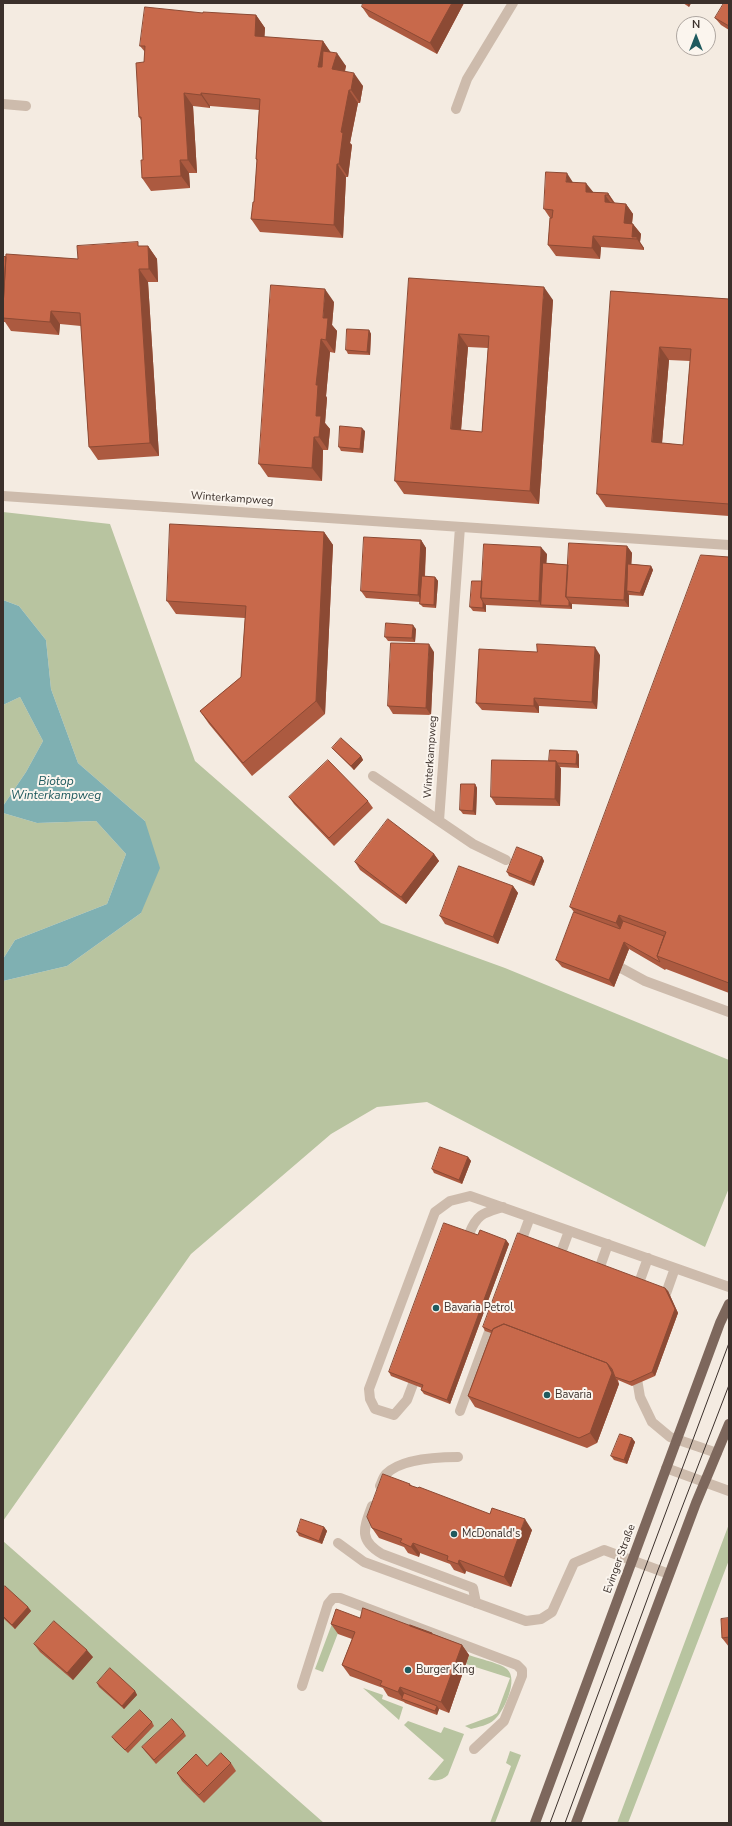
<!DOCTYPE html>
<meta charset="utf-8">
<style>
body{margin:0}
#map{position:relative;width:732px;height:1826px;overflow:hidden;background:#f4ebe1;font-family:"Nunito Sans",sans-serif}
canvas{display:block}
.frame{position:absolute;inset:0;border:4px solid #3b302b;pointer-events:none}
.north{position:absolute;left:676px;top:16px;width:40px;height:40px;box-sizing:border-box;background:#fbf5ee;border:1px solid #aea6a0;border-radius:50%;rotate:0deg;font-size:11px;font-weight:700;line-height:16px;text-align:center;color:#3b302b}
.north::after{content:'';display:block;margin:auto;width:14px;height:18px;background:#1f5a5e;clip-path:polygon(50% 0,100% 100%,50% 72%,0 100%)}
</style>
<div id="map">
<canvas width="732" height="1826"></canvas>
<div class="frame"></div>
<div class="north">N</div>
</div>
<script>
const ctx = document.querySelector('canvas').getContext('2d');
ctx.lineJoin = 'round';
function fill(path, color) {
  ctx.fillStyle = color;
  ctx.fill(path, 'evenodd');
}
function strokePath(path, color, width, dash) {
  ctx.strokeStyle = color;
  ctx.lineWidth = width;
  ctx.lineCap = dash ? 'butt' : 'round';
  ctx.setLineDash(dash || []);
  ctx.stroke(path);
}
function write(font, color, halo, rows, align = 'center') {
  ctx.font = font + ' "Nunito Sans",sans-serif';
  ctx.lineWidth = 4;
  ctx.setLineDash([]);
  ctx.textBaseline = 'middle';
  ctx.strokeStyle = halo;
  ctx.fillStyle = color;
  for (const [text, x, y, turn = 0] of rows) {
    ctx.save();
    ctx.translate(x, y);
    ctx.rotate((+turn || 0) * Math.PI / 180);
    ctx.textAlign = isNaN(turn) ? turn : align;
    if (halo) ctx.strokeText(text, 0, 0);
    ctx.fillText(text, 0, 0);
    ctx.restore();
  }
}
const green = new Path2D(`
 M3,512L110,524L195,761L381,923L505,968L729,1060V1188L705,1247L427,1102L377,1107L331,1134L191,1254L3,1521V981L67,966L141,913L145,821L78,763L51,689L46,640L19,606L3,600Z
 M20,697L43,741L26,772L3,806V705Z
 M3,813L37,823L96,821L126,854L107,904L15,940L3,959Z
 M729,1524V1560L628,1823H617Z
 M3,1541L324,1823H3Z
 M343,1620L323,1672L315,1669L333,1621Z
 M469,1655C479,1659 500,1663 507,1669C519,1679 504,1712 494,1720C489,1725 478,1727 471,1729L465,1726L492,1716L497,1713L510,1678L466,1664Z
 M363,1688L383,1695L382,1699L403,1707L399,1720Z
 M408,1721L441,1733L444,1727L464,1734L448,1775C443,1780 435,1782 428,1779L444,1760L404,1725Z
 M510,1751L521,1755L495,1823H490L511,1766L506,1763Z`);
const water = new Path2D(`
 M3,600L19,606L46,640L51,689L78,763L145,821L160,868L141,913L67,966L3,981V959L15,940L107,904L126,854L96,821L37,823L3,813V806L26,772L43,741L20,697L3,705Z`);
const lane = new Path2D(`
 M456,109L467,79L513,3
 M3,496L165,507
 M610,962L645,981L729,1012
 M469,1234C477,1214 483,1213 503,1207
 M519,1247L530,1217
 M558,1261L569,1231
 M597,1275L608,1244
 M636,1291L648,1258
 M663,1302L675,1268
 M640,1371L637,1379L640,1397L652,1422L670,1437L717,1453
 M413,1384L407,1400L394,1415L375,1409L370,1399L369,1389L435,1212L450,1201L470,1196L729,1287
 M460,1411L493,1321
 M666,1468L729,1491
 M380,1486C382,1482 383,1477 386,1474C401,1459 438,1457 458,1457
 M372,1506C364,1528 358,1540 382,1554L473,1588L476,1603
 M338,1543L364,1562L526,1621L541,1619L552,1612L574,1563L604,1550L669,1574
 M302,1686L328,1604L333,1598H340L517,1665L522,1670V1676L504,1721L474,1749`);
const street = new Path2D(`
 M3,104L26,106
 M165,507L729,545
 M373,776L473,844L506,860
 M439,821L460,527`);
const primary = new Path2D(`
 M535,1823L720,1323L729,1304
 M576,1823L696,1503L729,1424`);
const tram = new Path2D(`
 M550,1823L729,1343
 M565,1823L658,1570L729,1385`);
const wall = new Path2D(`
 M464,3L437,54L369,17L362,7Z
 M683,3H691L689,7Z
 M729,3V30L721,25L715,18Z
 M203,13L256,15L265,28L264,37L323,41L330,52L346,66L345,72L363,86L360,103H358L350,143L352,145L348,177H346L343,238L260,232L251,219L254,202L257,161L256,159L259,110L210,106V108L193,106L197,173H189L190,188L151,191L142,178L143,160L141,120L139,117L145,52L140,46Z
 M573,182L593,192L608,193L615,203L626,204L633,214L632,223L641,234L640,242L644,248V250L601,247L600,259L556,256L548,245L550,218L544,209Z
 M141,246H148L157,259L158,282H148L159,456L98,460L89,447L81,326L60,324L59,335L11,331L5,322H3V256L78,259Z
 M409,278L553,300L539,504L404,494L395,481ZM468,347L488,348L482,432L461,430Z
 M611,291L729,299V516L606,507L597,494ZM669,360L690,361L683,445L662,443Z
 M334,302L332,325L337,331L335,353L330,352L326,396L327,398L325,423L330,429L328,450H323L322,481L268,477L259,464Z
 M369,330L371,334L370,355L348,354L346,350Z
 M365,431L363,453L341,451L339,447Z
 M324,532L333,545L325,714L252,776L209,724L200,711L241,677L245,618L176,614L167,601Z
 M421,540L426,548L425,576L435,577L438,581L436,608L423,607L420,604V602L366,598L361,591Z
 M627,546L632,553L631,564L651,566L653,570L643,596L629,595V607L572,604V609L486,605V612L473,611L470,607L482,581L547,554L546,563L568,565Z
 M729,557V993L666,969L665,970L629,949L614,987L562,967L556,960L574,912L570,907Z
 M416,629L415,642L388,641L385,637Z
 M434,652L431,715L393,714L388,706Z
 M537,652L600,655L597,709L539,706V713L482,710L476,703Z
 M332,748L361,756L363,760L354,770Z
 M577,751L579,755V768L560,767L561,769L560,806L496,805L491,797L549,761Z
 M475,784L477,788L476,815L463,814L460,810Z
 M289,797L368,801L373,808L334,846L294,804Z
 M434,854L439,861L406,904L360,870L355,862Z
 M542,857L544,861L534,886L509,876L507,872Z
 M513,886L518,893L498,944L445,924L440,916Z
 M468,1157L471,1161L462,1184L434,1173L432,1169Z
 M478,1235L506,1240L509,1244L450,1404L424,1394L421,1390L422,1388L391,1376L389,1372Z
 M665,1288L668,1291L678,1313L655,1376L632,1386L618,1380L619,1384L597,1443L587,1448L475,1407L468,1396L491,1333L485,1331L483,1327Z
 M632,1438L635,1442L627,1464L614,1460L611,1456Z
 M410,1484L412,1486L532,1530L511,1587L466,1571L465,1574L454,1570L450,1564L420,1553L419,1557L408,1553L404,1547L379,1538L372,1528Z
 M324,1527L327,1531L322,1544L299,1536L297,1532Z
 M3,1588L28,1607L31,1611L15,1629L3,1618Z
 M360,1618L433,1634L462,1645L469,1655L449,1713L439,1709L437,1715L405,1703L404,1702L388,1696L383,1688L350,1676L342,1665L352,1639L338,1634L331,1624Z
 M729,1618V1647L722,1638Z
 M34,1644L93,1657L73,1680L40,1652Z
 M97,1683L135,1691L137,1695L124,1709L99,1687Z
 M152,1722L154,1726L128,1753L115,1741L112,1737Z
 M184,1732L186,1736L156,1764L145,1751L142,1747Z
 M231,1763L236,1771L204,1803L182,1781L177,1773L207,1766Z`);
const shadedWall = new Path2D(`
 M452,3H464L437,54L430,43Z
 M687,3H691L689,7Z
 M256,15L265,28L264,49L255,36Z
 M323,41L332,54L327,79L318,67Z
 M337,53L346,66L341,82L332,69Z
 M354,73L363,86L360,103L351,90Z
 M349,90L358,103L350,143L352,145L348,177L339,164L341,132Z
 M184,93L193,106L197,173L188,160Z
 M201,93L210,106V108L201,95Z
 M180,160L189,173L190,188L181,176Z
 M337,164L346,177L343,238L334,225Z
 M567,173L574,184L566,182Z
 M586,183L594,193L586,192Z
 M608,193L615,204V206L608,195Z
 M605,195L613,206L605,202Z
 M626,204L633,214L631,233L624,223Z
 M633,224L641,234L640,242L644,248V250L637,239L632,237Z
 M593,236L601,247L600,259L592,248Z
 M148,246L157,259L158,282L149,269Z
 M139,269L148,282L159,456L150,443Z
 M544,287L553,300L539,504L530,491Z
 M325,289L334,302L332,325L337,331L335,353L326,340L323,318Z
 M51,311L60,324L59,335L50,322Z
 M369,330L371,334L370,355L367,352Z
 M459,334L468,347L460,442L451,429Z
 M321,339L330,352L326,396L327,398L325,423L330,429L328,450L319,437L316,416V385Z
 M660,347L669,360L661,455L652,442Z
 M362,428L365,431L363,453L360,449Z
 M314,437L323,450L322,481L312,468Z
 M324,532L333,545L325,714L316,701Z
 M421,540L426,548L423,602L418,595Z
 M627,546L632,553L630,592L627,591L629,595V607L624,600Z
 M541,547L547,554L544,605H541L539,601Z
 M651,566L653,570L643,596L640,593Z
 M435,577L438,581L436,608L434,605Z
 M569,601L572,604V609L569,606Z
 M483,602L486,605V612L483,608Z
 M413,625L416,629L415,642L412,638Z
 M429,644L434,652L431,715L426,708Z
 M595,647L600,655L597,709L592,702Z
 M534,698L539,706V713L534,706Z
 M577,751L579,755V768L576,764Z
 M361,756L363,760L354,770L351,766Z
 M556,761L561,769L560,806L555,799Z
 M475,784L477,788L476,815L473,811Z
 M434,854L439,861L406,904L401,897Z
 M542,857L544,861L534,886L531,882Z
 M513,886L518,893L498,944L493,937Z
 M619,915L628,928L625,936L616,923Z
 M624,942L629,949L614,987L609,980Z
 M468,1157L471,1161L462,1184L459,1180Z
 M506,1240L509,1244L450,1404L447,1400Z
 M665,1288L668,1291L678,1313L655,1376L652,1372Z
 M607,1363L614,1373L615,1377L619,1384L597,1443L590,1433Z
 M632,1438L635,1442L627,1464L624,1460Z
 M525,1519L532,1530L511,1587L504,1577Z
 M324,1527L327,1531L322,1544L319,1541Z
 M413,1543L420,1553L419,1557L411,1547Z
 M459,1560L466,1571L465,1574L458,1564Z
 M28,1607L31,1611L15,1629L12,1625Z
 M462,1645L469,1655L449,1713L441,1702Z
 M87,1650L93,1657L73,1680L67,1673Z
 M400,1687L407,1697L404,1700L398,1692Z
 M135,1691L137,1695L124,1709L122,1706Z
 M437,1706L439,1709L437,1715L435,1711Z`);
const building = new Path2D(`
 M363,3H452L430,43L362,7Z
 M724,3H729V26L715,18Z
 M145,7L203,13V12L256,15L255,36L323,41L318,67H322L323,51L337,53L332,69L354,73L351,90H349L341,132L343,133L339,164H337L334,225L251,219L253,202H254L257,159H256L260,99L201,93V95L184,93L188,160H180L181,176L142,178L141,160H143L141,117H139L136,63L144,62L145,46H140Z
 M546,172L567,173L566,182L586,183V192L608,193V195H605V202L626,204L624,223L633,224L632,237H637V239L593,236L592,248L548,245L550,218H552L553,210L544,209Z
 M138,242V246H148L149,269H139L150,443L89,447L80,313L51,311L50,322L3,318V307L6,254L78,259L77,246Z
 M3,256L6,257L3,307Z
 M409,278L544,287L530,491L395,481ZM459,334L489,336L482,432L451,429Z
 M271,285L325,289L323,318H328L326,340L321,339L316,385H318L316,416H321L319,437H314L312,468L259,464Z
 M611,291L729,299V504L597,494ZM660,347L691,349L683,445L652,442Z
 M347,329L369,330L367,352L346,350Z
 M340,426L362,428L360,449L339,447Z
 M170,524L324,532L316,701L243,763L200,711L241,677L246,606L167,601Z
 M364,537L421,540L418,595L361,591Z
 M569,543L627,546L624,600L566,597Z
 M484,544L541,547L539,601L481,598Z
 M701,555L729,557V983L657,956L666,932L619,915L616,923L570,907Z
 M543,563L568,565L566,597L569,601V606L541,605Z
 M628,564L651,566L640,593L627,591Z
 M422,576L435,577L434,605L420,604Z
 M472,581H482L481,598L483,602V608L470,607Z
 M386,623L413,625L412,638L385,637Z
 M391,643L429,644L426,708L388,706Z
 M537,644L595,647L592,702L534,698V706L476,703L479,649L537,652Z
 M341,738L361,756L351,766L332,748Z
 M550,750L577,751L576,764L557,763L556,761H549Z
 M328,760L368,801L329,838L289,797Z
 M492,760L556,761L555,799L491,797Z
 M461,784H475L473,811L460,810Z
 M388,819L434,854L401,897L355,862Z
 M517,847L542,857L531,882L507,872Z
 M459,866L513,886L493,937L440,916Z
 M574,912L620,929L623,921L664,936L657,956L660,962L624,942L609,980L556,960Z
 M440,1147L468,1157L459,1180L432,1169Z
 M444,1223L478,1235L480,1230L506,1240L447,1400L421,1390L423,1385L389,1372Z
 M518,1233L665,1288L675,1309L652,1372L630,1382L615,1377L612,1369L607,1363L504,1324L493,1329L492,1331L483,1327Z
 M504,1324L607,1363L612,1373L590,1433L579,1438L468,1396L493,1329Z
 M620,1434L632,1438L624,1460L611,1456Z
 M383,1474L410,1484L409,1485L418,1488L419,1487L490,1514L492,1508L525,1519L504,1577L459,1560L458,1564L447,1560L448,1556L413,1543L411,1547L400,1542L402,1539L372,1528L367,1517Z
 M301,1519L324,1527L319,1541L297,1532Z
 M5,1586L28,1607L12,1625L3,1616V1588Z
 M363,1608L462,1645L441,1702L400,1687L398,1692L380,1685L382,1681L342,1665L355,1632L331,1624L336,1609L360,1618Z
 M729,1618V1637L722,1638L721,1619Z
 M54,1621L87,1650L67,1673L34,1644Z
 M410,1625L432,1633V1634L410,1626Z
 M110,1668L135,1691L122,1706L97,1683Z
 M404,1693L437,1706L435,1711L402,1699Z
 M140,1710L152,1722L125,1750L112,1737Z
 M172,1719L184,1732L154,1760L142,1747Z
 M221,1753L231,1763L199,1795L177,1773L196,1754L207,1766Z`);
const markers = [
 [436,1308,4,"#1f5a5e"],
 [547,1395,4,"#1f5a5e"],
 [454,1534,4,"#1f5a5e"],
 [408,1670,4,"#1f5a5e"]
];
const streetNames = [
 ["Winterkampweg",232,499,4],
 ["Winterkampweg",431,757,-86],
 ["Evinger Straße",620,1559,-70]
];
const poiNames = [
 ["Bavaria Petrol",444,1308],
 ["Bavaria",555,1395],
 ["McDonald's",462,1534],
 ["Burger King",416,1670]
];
const waterNames = [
 ["Biotop",56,782],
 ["Winterkampweg",56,796]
];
fill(green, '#b8c4a0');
fill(water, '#7fb0b2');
strokePath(lane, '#cdbbac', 10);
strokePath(street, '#cdbbac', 10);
strokePath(primary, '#7d675c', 10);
strokePath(tram, '#3b302b', 1);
fill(wall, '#ac5a40');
fill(shadedWall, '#8c4a34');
fill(building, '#c8694b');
strokePath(building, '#8c4a34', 1);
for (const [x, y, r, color] of markers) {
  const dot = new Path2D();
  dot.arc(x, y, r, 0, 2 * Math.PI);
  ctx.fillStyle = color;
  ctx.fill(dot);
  strokePath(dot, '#fbf5ee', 1.5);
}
write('11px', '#3b302b', '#fbf5ee', streetNames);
write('11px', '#3b302b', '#fbf5ee', poiNames, 'left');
write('italic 12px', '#1f5a5e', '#fbf5ee', waterNames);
</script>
